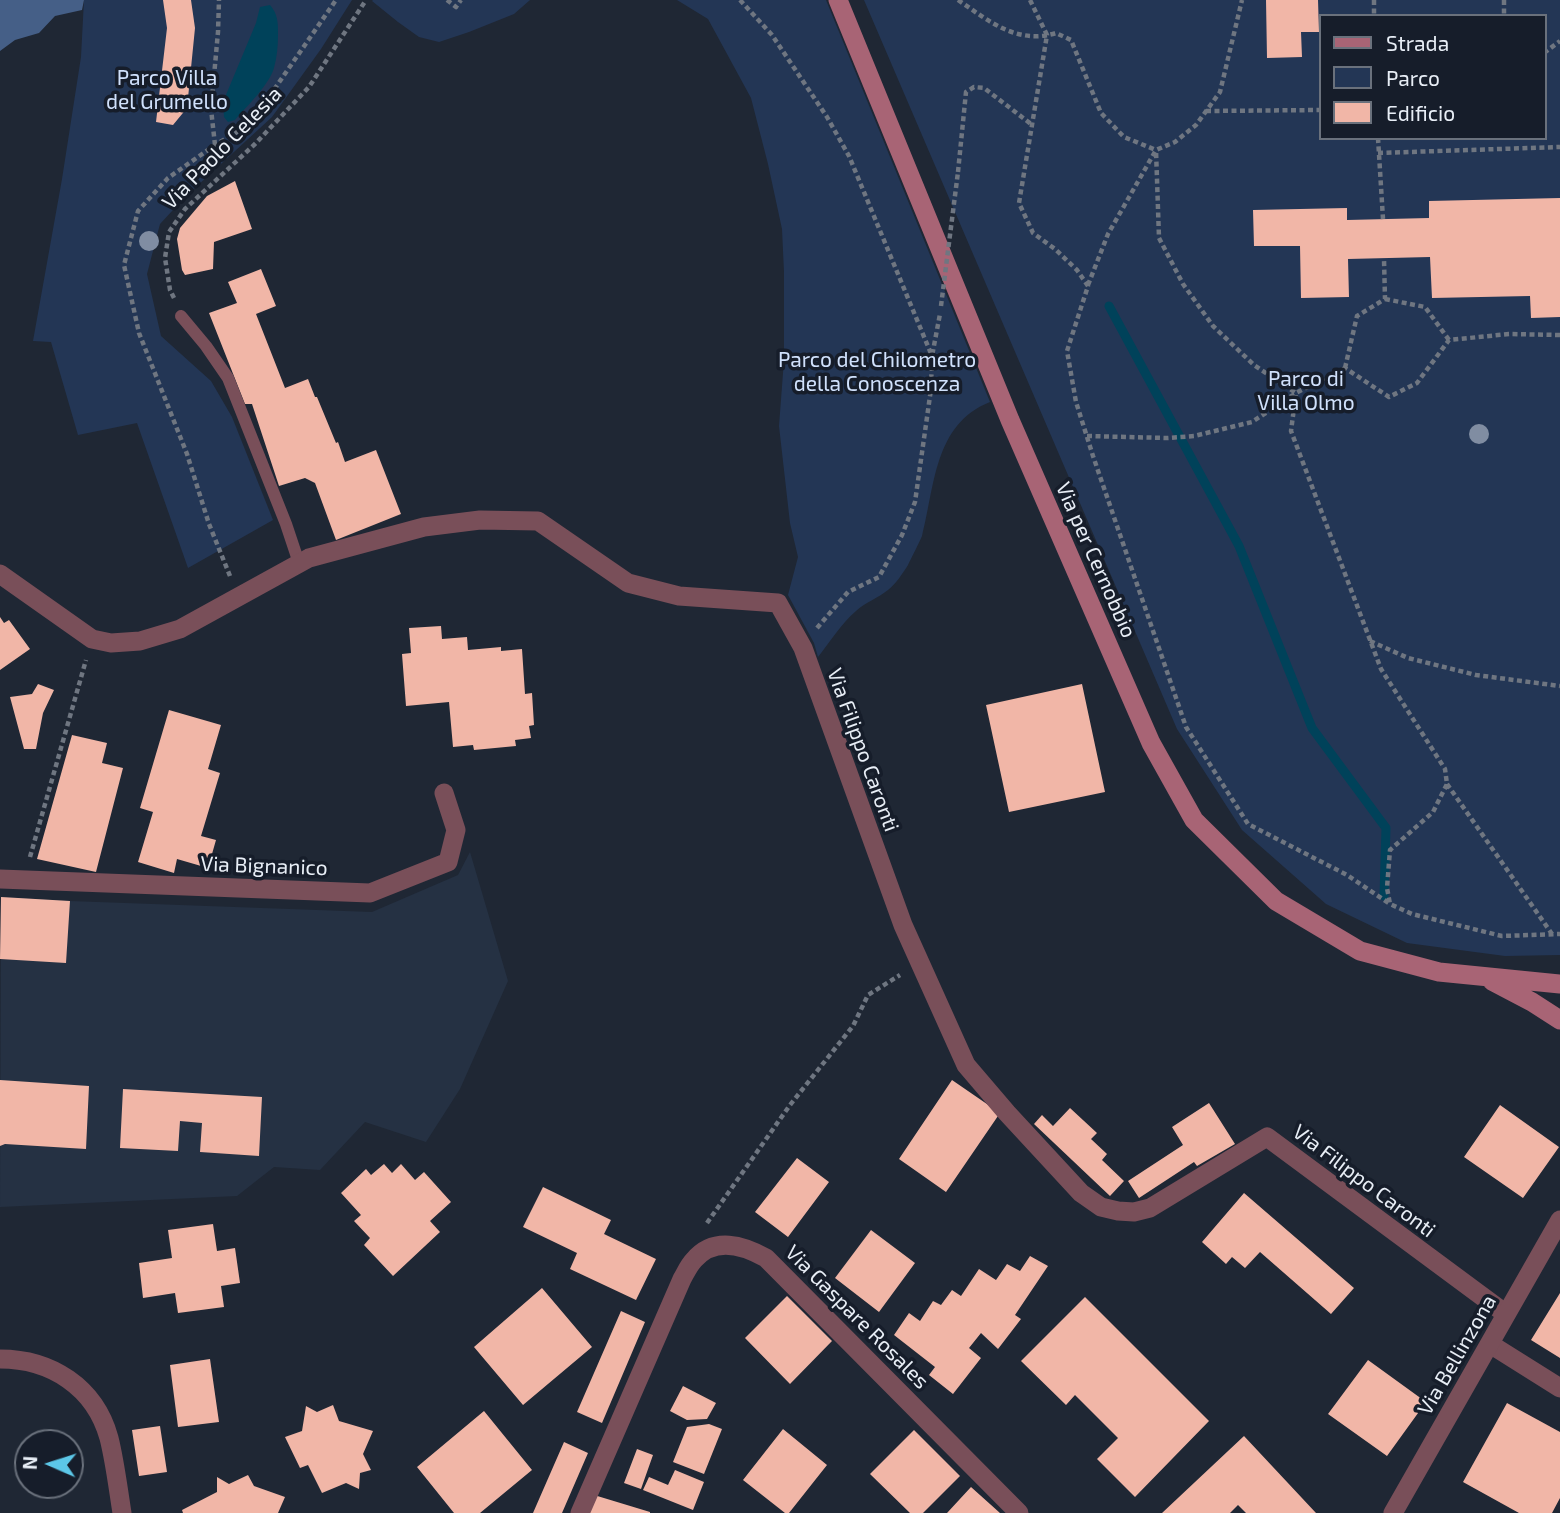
<!DOCTYPE html>
<style>
body{margin:0}
#map{position:relative;width:1560px;height:1513px;overflow:hidden;background:#1f2734;font-family:"Exo 2",sans-serif}
canvas{display:block}
.legend{position:absolute;left:1319px;top:14px;width:228px;height:126px;box-sizing:border-box;background:#161d2a;border:2px solid #6a717c;margin:0;padding:9px 12px;list-style:none;font-size:21px;color:#e8eef6}
.legend li{display:flex;align-items:center;gap:14px;height:35px}
.legend b{width:35px;border:2px solid #6a717c}
.north{position:absolute;left:14px;top:1429px;width:70px;height:70px;box-sizing:border-box;background:#161d2a;border:2px solid #6a717c;border-radius:50%;rotate:273deg;font-size:19px;font-weight:700;line-height:28px;text-align:center;color:#e8eef6}
.north::after{content:'';display:block;margin:auto;width:24px;height:32px;background:#5cc7e8;clip-path:polygon(50% 0,100% 100%,50% 72%,0 100%)}
</style>
<div id="map">
<canvas width="1560" height="1513"></canvas>
<ul class="legend">
<li><b style="height:9px;background:#a86475"></b>Strada</li>
<li><b style="height:19px;background:#233655"></b>Parco</li>
<li><b style="height:19px;background:#f1b6a7"></b>Edificio</li>
</ul>
<div class="north">N</div>
</div>
<script>
const ctx = document.querySelector('canvas').getContext('2d');
ctx.lineJoin = 'round';
function fill(path, color) {
  ctx.fillStyle = color;
  ctx.fill(path, 'evenodd');
}
function strokePath(path, color, width, dash) {
  ctx.strokeStyle = color;
  ctx.lineWidth = width;
  ctx.lineCap = dash ? 'butt' : 'round';
  ctx.setLineDash(dash || []);
  ctx.stroke(path);
}
function write(font, color, halo, rows, align = 'center') {
  ctx.font = font + ' "Exo 2",sans-serif';
  ctx.lineWidth = 7;
  ctx.setLineDash([]);
  ctx.textBaseline = 'middle';
  ctx.strokeStyle = halo;
  ctx.fillStyle = color;
  for (const [text, x, y, turn = 0] of rows) {
    ctx.save();
    ctx.translate(x, y);
    ctx.rotate((+turn || 0) * Math.PI / 180);
    ctx.textAlign = isNaN(turn) ? turn : align;
    if (halo) ctx.strokeText(text, 0, 0);
    ctx.fillText(text, 0, 0);
    ctx.restore();
  }
}
const built = new Path2D(`
 M470,852L508,981L460,1089L426,1142L365,1122L320,1170L274,1167L237,1196L0,1207L1,897L70,901L372,912L458,875Z`);
const green = new Path2D(`
 M84,0H352L321,49L272,117L185,197L160,224L147,274L161,336L211,381L232,417L273,520L188,568L137,423L78,435L51,342L33,341L62,179L81,57Z
 M373,0H530L514,14L469,32L439,42L419,37L398,22L372,1Z
 M677,0H826L990,402C934,424 935,486 922,536C920,541 911,559 908,565C903,573 895,585 888,590C878,598 866,602 856,611C841,624 830,642 818,657L814,643L788,595L798,557L790,523L779,426L784,360V272L782,229L768,164L751,98L708,19Z
 M864,0H1560V955L1505,956L1407,943L1326,904L1242,830L1177,729ZM1320,16H1544V138H1320Z`);
const forest = new Path2D(`
 M0,0H84L82,10L55,16L39,33L15,40L0,51Z`);
const water = new Path2D(`
 M270,5C278,14 278,23 278,35C278,46 277,57 274,68C269,85 247,106 235,120L228,122L224,117L223,102L256,23L260,7Z`);
const stream = new Path2D(`
 M1109,306L1239,546L1312,728L1386,828L1384,896`);
const building = new Path2D(`
 M163,0H191L195,28L187,108L173,125L156,122L167,28Z
 M1266,0H1318L1319,32H1301L1302,57L1267,58Z
 M235,181L252,229L214,242L213,269L185,275L182,270L177,239L180,228L207,196Z
 M1560,198V317L1531,318L1530,296L1432,298L1430,257L1348,259L1349,297L1301,298L1300,246H1254L1253,210L1347,208V220L1429,218V201Z
 M261,269L276,306L256,314L285,388L308,379L315,397H317L336,443L338,442L345,462L376,450L401,514L336,540L315,483L305,478L279,486L252,404H245L209,313L237,303L228,282Z
 M0,617L4,623L9,620L30,649L0,670Z
 M441,626L442,639L467,637L468,650L501,647V651L522,649L525,694L532,693L534,725L529,726L531,738L515,740L516,746L474,750L473,745L453,747L449,702L406,706L402,654L411,653L409,628Z
 M38,684L54,690L43,713L36,749H24L10,697L32,694Z
 M1082,684L1105,792L1009,812L986,705Z
 M169,710L221,725L208,769L220,773L201,836L216,840L208,868L177,859L174,873L138,862L153,812L140,808Z
 M72,735L107,743L102,763L123,768L96,872L37,859Z
 M1,897L70,901L66,963L0,959Z
 M0,1080L89,1086L86,1149L5,1144L0,1146Z
 M952,1080L1000,1113L946,1192L899,1159Z
 M123,1089L262,1097L259,1156L200,1152L202,1123L180,1121L178,1151L120,1148Z
 M1209,1103L1235,1144L1197,1166L1194,1162L1139,1198L1128,1181L1183,1145L1172,1127Z
 M1500,1105L1559,1147L1523,1198L1464,1157Z
 M1070,1108L1097,1133L1091,1139L1107,1154L1102,1160L1124,1181L1110,1196L1034,1124L1042,1115L1053,1126Z
 M797,1158L829,1182L788,1237L755,1212Z
 M384,1164L392,1173L401,1164L415,1180L424,1172L451,1202L430,1221L440,1232L393,1276L364,1245L370,1238L354,1221L361,1215L341,1193L366,1169L371,1175Z
 M543,1187L611,1220L604,1234L656,1259L636,1300L570,1269L577,1253L523,1227Z
 M1244,1193L1354,1288L1331,1314L1260,1252L1245,1268L1232,1257L1226,1264L1202,1242Z
 M213,1224L217,1251L235,1248L240,1283L221,1286L224,1307L178,1313L175,1293L143,1298L139,1263L172,1258L168,1230Z
 M871,1230L915,1263L879,1312L835,1278Z
 M1030,1256L1048,1266L1015,1315L1021,1319L998,1349L981,1333L969,1348L981,1358L953,1394L929,1375L935,1367L894,1335L909,1313L920,1321L933,1301L941,1305L952,1290L961,1296L979,1269L996,1280L1007,1264L1020,1271Z
 M542,1288L592,1347L523,1405L474,1347Z
 M1560,1293V1358L1531,1340Z
 M787,1296L832,1341L790,1384L745,1338Z
 M1085,1297L1209,1421L1135,1497L1097,1459L1118,1438L1075,1395L1066,1405L1021,1361Z
 M621,1311L645,1322L602,1423L577,1412Z
 M210,1359L219,1422L178,1427L170,1365Z
 M1368,1360L1426,1402L1387,1456L1328,1414Z
 M683,1386L716,1403L707,1419L687,1420L670,1411Z
 M1507,1403L1560,1432V1498L1552,1513H1519L1463,1482Z
 M333,1405L339,1421L373,1431L363,1454L371,1470L360,1473L359,1489L346,1483L322,1493L308,1465L300,1468L285,1437L302,1431L306,1406L317,1412Z
 M484,1411L532,1470L480,1513H454L417,1467Z
 M709,1424L722,1429L704,1474L673,1462L687,1427Z
 M160,1426L167,1472L139,1476L132,1430Z
 M783,1429L827,1465L789,1513H785L743,1480Z
 M914,1430L960,1476L923,1513H910L870,1474Z
 M1244,1436L1316,1513H1246L1238,1505L1230,1513H1162Z
 M564,1442L588,1453L562,1513H533Z
 M637,1449L653,1455L641,1489L624,1483Z
 M675,1470L704,1482L693,1510L643,1490L649,1477L668,1485Z
 M248,1475L254,1486L285,1497L278,1513H183L182,1510L217,1492V1477L229,1484Z
 M971,1487L1000,1513H947Z
 M594,1495L650,1512V1513H589Z`);
const path = new Path2D(`
 M447,0L456,7L461,0
 M740,0L772,35L827,117L849,156L932,356
 M958,0C989,21 1017,45 1056,33L1071,40L1101,113L1124,137L1156,150
 M1030,0L1047,35L1019,203L1033,233L1055,249L1077,270L1088,286L1067,351L1076,402L1093,456L1186,727L1248,824L1347,875L1390,904
 M1374,0V16
 M1504,0V16
 M1544,53L1560,41
 M1206,111L1320,110
 M1378,138L1383,219
 M215,145L211,109L218,32L219,0
 M1378,153L1560,147
 M958,172L966,92L974,87L984,88L1031,124
 M1088,285L1108,234L1156,150L1175,142L1196,125L1220,92L1242,0
 M174,298L170,290L165,258L169,232L185,209L255,144L309,87L366,0
 M1385,299L1425,307L1449,340
 M1560,335L1509,334L1449,340L1417,383L1389,397L1345,368L1296,393L1291,431L1381,669L1445,769L1447,784L1433,812L1390,850L1387,888L1390,904L1412,914L1502,936L1560,934
 M1345,368L1357,316L1385,299L1384,259
 M1087,436L1168,438L1194,436L1252,422L1296,393L1254,365L1213,326L1183,284L1159,238L1156,150
 M230,576L209,524L187,454L139,333L124,265L138,211L168,178L215,145L237,132L262,107L336,0
 M817,628L848,592L879,577L902,535L915,502L931,389L932,356L940,314
 M1370,641L1408,658L1476,675L1560,686
 M1447,784L1552,934
 M30,857L86,660
 M707,1223L790,1105L853,1026L868,995L900,975`);
const service = new Path2D(`
 M181,316L206,346L228,378L286,524L299,563`);
const minor = new Path2D(`
 M0,574L92,639L111,643L140,641L180,629L309,558L424,527L480,520L538,521L628,583L679,596L778,603L803,648L903,925L966,1065L1007,1113L1081,1193L1101,1207L1118,1211L1134,1212L1150,1208L1267,1137L1506,1314
 M0,879L370,893L448,862L456,830L444,793
 M1490,1344L1560,1388
 M580,1513L682,1279C686,1272 689,1265 694,1260C714,1236 743,1245 766,1258L1019,1513`);
const tertiary = new Path2D(`
 M0,1359C51,1359 95,1387 109,1438C115,1462 118,1488 122,1513
 M1393,1513L1560,1220`);
const secondary = new Path2D(`
 M838,0L1010,420L1151,743L1194,820L1276,901L1360,951L1439,972L1560,984
 M1492,981L1532,1002L1560,1020`);
const pathBridge = new Path2D(`
 M941,306L958,172`);
const trees = [
 [149,241],
 [1479,434]
];
const parkNames = [
 ["Parco Villa",167,78],
 ["del Grumello",167,102],
 ["Parco del Chilometro",877,360],
 ["della Conoscenza",877,384],
 ["Parco di",1306,379],
 ["Villa Olmo",1306,403]
];
const streetNames = [
 ["Via Paolo Celesia",222,148,-46],
 ["Via per Cernobbio",1096,560,66],
 ["Via Filippo Caronti",863,750,70],
 ["Via Bignanico",264,866,2],
 ["Via Filippo Caronti",1364,1181,37],
 ["Via Gaspare Rosales",857,1317,45],
 ["Via Bellinzona",1457,1355,-60]
];
fill(built, '#253143');
fill(green, '#233655');
fill(forest, '#455f87');
fill(water, '#00425a');
strokePath(stream, '#00425a', 9);
fill(building, '#f1b6a7');
strokePath(path, '#6f7681', 4.5, [5, 3.5]);
strokePath(service, '#794f59', 12);
strokePath(minor, '#794f59', 19);
strokePath(tertiary, '#794f59', 19);
strokePath(secondary, '#a86475', 19);
strokePath(pathBridge, '#6f7681', 4.5, [5, 3.5]);
ctx.fillStyle = '#808da2';
for (const [x, y] of trees) {
  ctx.beginPath();
  ctx.arc(x, y, 10, 0, 2 * Math.PI);
  ctx.fill();
}
write('21px', '#d0e1fc', '#161d2a', parkNames);
write('21px', '#e8eef6', '#161d2a', streetNames);
</script>
